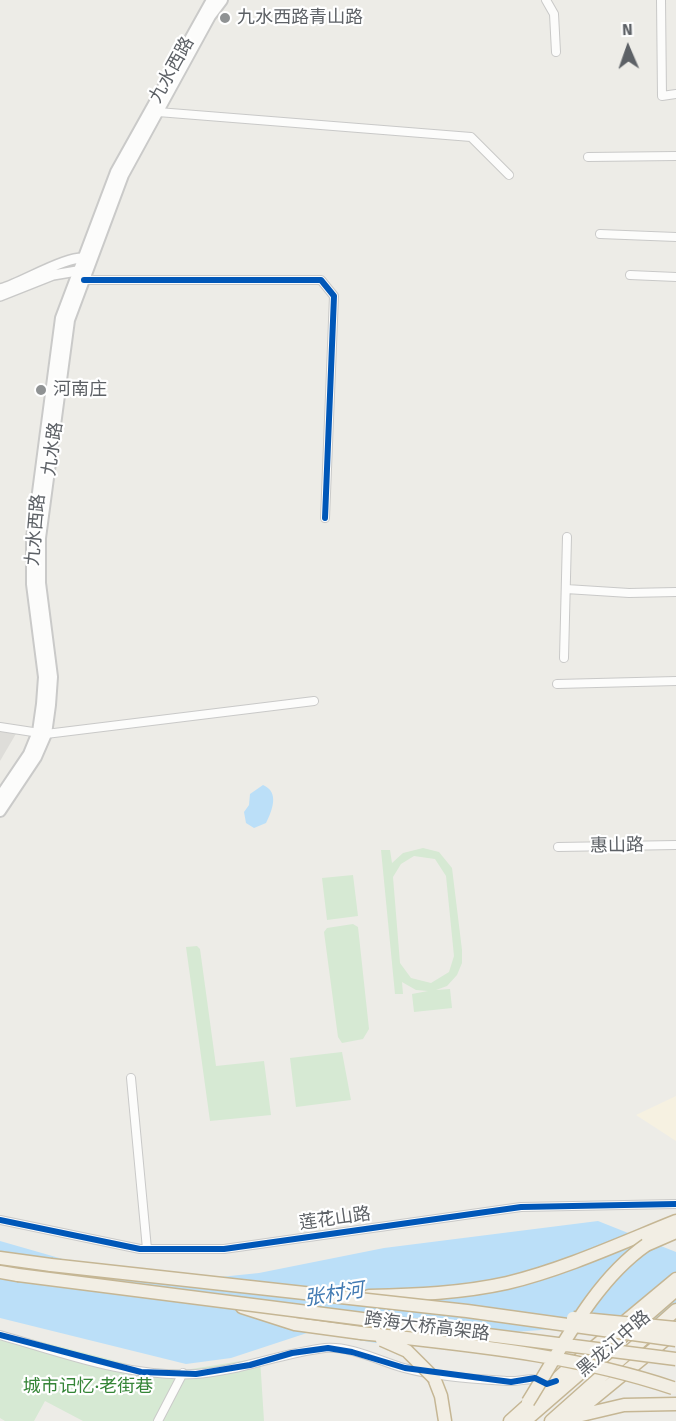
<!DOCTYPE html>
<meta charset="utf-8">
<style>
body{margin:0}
#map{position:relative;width:676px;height:1421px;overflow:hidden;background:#edece7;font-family:"Fira Sans",sans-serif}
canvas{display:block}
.north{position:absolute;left:598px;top:18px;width:60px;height:60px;-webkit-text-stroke:4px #fff;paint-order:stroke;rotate:358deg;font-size:16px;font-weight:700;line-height:24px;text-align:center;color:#5d6166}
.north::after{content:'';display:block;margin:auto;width:21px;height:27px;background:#5d6166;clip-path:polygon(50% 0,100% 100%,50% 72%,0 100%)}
</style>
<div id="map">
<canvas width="676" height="1421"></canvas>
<div class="north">N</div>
</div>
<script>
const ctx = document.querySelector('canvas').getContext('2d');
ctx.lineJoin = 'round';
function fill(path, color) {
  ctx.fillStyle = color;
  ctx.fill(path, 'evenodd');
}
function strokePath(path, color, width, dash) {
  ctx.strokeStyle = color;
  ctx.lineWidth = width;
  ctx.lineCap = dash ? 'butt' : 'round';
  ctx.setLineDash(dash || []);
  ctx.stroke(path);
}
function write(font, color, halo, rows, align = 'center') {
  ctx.font = font + ' "Fira Sans","Noto Sans SC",sans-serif';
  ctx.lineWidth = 4.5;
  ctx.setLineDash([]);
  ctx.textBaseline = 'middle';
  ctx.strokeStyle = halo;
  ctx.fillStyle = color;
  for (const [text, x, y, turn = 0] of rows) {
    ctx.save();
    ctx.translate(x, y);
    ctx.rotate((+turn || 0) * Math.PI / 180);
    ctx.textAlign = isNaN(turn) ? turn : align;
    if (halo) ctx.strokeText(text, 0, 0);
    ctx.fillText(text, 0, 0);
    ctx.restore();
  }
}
const commercial = new Path2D(`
 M676,1096V1141L636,1115Z`);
const industrial = new Path2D(`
 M0,732H17L0,761Z`);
const green = new Path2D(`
 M423,848L439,852L452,868L462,950V963L457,975L447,986L436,990L450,989L452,1008L414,1012L412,994L428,991L416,990L402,982L403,994H395L381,850H390L392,863L403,853ZM414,856L435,859L446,876L454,956L449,972L431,983L411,978L400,963L393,877L401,864Z
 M353,875L358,916L327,920L322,878Z
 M353,924L358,927L369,1029L363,1039L342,1043L338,1037L324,932L327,928Z
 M197,946L200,949L216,1066L264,1061L271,1115L210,1121L186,947Z
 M342,1052L351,1100L296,1107L290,1058Z
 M0,1331L143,1368L185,1370L260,1358L264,1421H83L45,1401L34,1421H5L0,1418Z`);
const water = new Path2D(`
 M263,785C280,792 272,811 266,823L254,828L246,823L244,812L249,805L250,794Z
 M598,1221L676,1252V1328L604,1325L376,1343L310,1332L231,1358L186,1364L0,1318V1241L129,1278L162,1283L259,1273L384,1248Z`);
const minor = new Path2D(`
 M546,0L554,14L556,52
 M661,0L662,96L676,94
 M158,112L471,137L509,175
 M588,157L676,156
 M600,234L676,237
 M630,275L676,277
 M84,280H321L334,296L325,518
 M566,589L629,593L676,592
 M564,658L567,537
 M557,684L676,681
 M0,727L46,734L314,701
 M558,847L676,845
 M131,1078L147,1249
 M0,1220L140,1249H224L521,1207L676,1204
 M0,1335C64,1353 128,1378 196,1374C240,1371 281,1353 325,1348C352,1346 379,1361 404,1368C437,1377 475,1379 508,1381C521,1382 531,1376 543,1382
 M158,1421L183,1373`);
const tertiary = new Path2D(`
 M0,289C21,284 70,252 89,259
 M0,296L53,275L83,270`);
const secondary = new Path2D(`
 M0,797L29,754L38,732L42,704L44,677L32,584V538L61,318L116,172L212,0
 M0,811L36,757L46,734L50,705L52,677L40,583V538L69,320L123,175L210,16L222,0`);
const trunk = new Path2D(`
 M646,1245L676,1232
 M0,1258L51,1265
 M0,1272L18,1275
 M369,1296C415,1295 462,1293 507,1283C565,1269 621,1243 676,1221
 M242,1307L295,1324L361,1333
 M434,1378L441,1396L445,1421
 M577,1416L624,1405L676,1404
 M510,1421L569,1368L676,1279
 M525,1421L676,1290
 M551,1421L676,1310
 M566,1421L672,1334`);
const trunkBridge = new Path2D(`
 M51,1265L467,1311L676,1340
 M18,1275L676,1359
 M573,1318L676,1328
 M361,1333C466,1345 572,1354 673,1388
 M382,1340L407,1351L434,1378
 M528,1402C562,1348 593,1282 646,1245`);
const cycleway = new Path2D(`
 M84,280H321L334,296L325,518
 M0,1220L140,1249H224L521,1207L676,1204
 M0,1335L141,1372L196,1374L250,1365L292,1353L328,1348L352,1352L405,1368L511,1382L535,1378L547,1384L556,1381`);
const markers = [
 [225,18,6,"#8f9293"],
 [41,390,6,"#8f9293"]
];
const poiNames = [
 ["九水西路青山路",237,18],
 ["河南庄",53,390]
];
const streetNames = [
 ["九水西路",172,70,-61],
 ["九水路",53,449,-82],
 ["九水西路",36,530,-85],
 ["惠山路",617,846,-1],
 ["莲花山路",335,1219,-8],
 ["跨海大桥高架路",427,1327,7],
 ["黑龙江中路",614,1344,-41]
];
const parkNames = [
 ["城市记忆·老街巷",88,1387]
];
const waterNames = [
 ["张村河",334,1295,-9]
];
fill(commercial, '#f6f1e1');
fill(industrial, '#deddd9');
fill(green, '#d6e9d3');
fill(water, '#bbdff8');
strokePath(minor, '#c9c9c8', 10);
strokePath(tertiary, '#c9c9c8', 12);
strokePath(secondary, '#cacac9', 14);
strokePath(trunk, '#c5b694', 15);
strokePath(minor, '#fcfcfb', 8);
strokePath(tertiary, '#fcfcfb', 9);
strokePath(secondary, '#fcfcfb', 10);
strokePath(trunk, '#f2eee4', 12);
strokePath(trunkBridge, '#c5b694', 15, []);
strokePath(trunkBridge, '#f2eee4', 12);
strokePath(cycleway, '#0057b8', 6);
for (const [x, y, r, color] of markers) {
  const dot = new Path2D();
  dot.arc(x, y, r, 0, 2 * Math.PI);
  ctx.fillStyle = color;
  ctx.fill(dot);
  strokePath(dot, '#fff', 2);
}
write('18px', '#5d6166', '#fff', poiNames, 'left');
write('18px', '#5d6166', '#fff', streetNames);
write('18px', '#358537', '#fff', parkNames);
write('italic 20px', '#427ab2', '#fff', waterNames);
</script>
